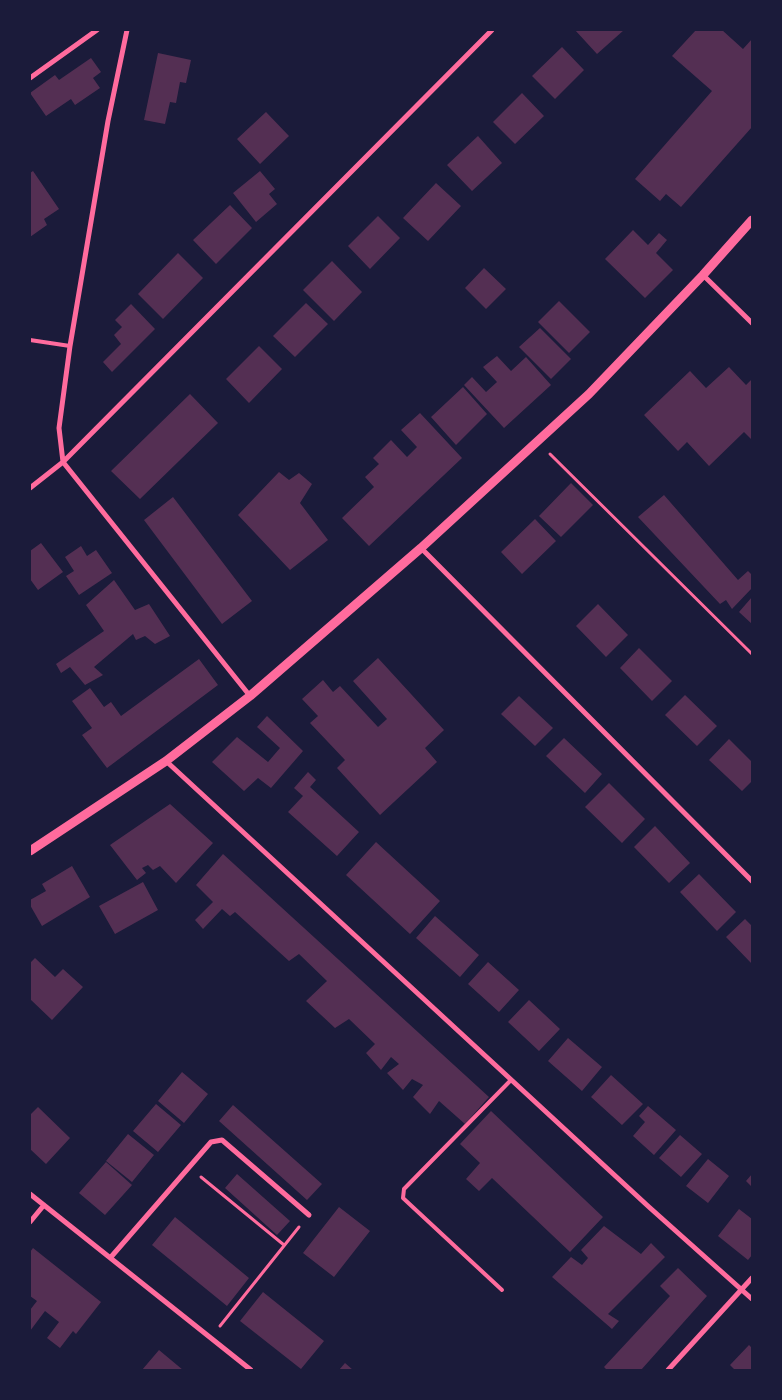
<!DOCTYPE html>
<style>
body{margin:0}
#map{position:relative;width:782px;height:1400px;overflow:hidden;background:#1b1b3a;font-family:"Work Sans",sans-serif}
canvas{display:block}
.frame{position:absolute;inset:0;border:31px solid #1b1b3a;pointer-events:none}
</style>
<div id="map">
<canvas width="782" height="1400"></canvas>
<div class="frame"></div>
</div>
<script>
const ctx = document.querySelector('canvas').getContext('2d');
ctx.lineJoin = 'round';
function fill(path, color) {
  ctx.fillStyle = color;
  ctx.fill(path, 'evenodd');
}
function strokePath(path, color, width, dash) {
  ctx.strokeStyle = color;
  ctx.lineWidth = width;
  ctx.lineCap = dash ? 'butt' : 'round';
  ctx.setLineDash(dash || []);
  ctx.stroke(path);
}
const building = new Path2D(`
 M575,30H624L597,54Z
 M696,30H722L743,49L752,39V127L681,207L666,194L660,201L635,179L712,91L672,56Z
 M562,47L584,70L555,99L532,76Z
 M158,53L191,60L186,83L180,82L176,103L170,102L165,124L144,120Z
 M91,58L101,72L93,78L100,88L75,105L71,99L46,116L30,93L55,75L59,80Z
 M522,93L544,116L515,144L493,122Z
 M266,112L289,136L260,164L237,139Z
 M478,136L502,163L472,191L447,165Z
 M33,171L59,209L44,219L47,225L30,237V173Z
 M260,171L275,189L269,194L277,204L256,222L233,193Z
 M436,183L461,206L428,241L403,218Z
 M230,205L252,228L216,264L193,240Z
 M378,216L400,238L370,269L348,246Z
 M633,230L648,245L659,233L667,240L656,253L673,270L645,298L605,259Z
 M178,253L203,278L163,319L138,294Z
 M332,261L362,292L334,321L303,290Z
 M484,268L506,289L486,309L465,288Z
 M559,301L590,332L569,353L538,322Z
 M306,303L328,324L295,357L273,336Z
 M131,304L155,329L112,372L103,362L121,344L114,335L122,327L115,320Z
 M540,328L571,359L551,379L519,347Z
 M259,346L282,369L249,403L226,379Z
 M497,356L511,371L526,357L551,385L504,428L464,385L472,377L486,392L497,382L483,367Z
 M729,367L746,385L752,379V440L744,432L709,466L687,442L678,451L644,415L690,371L706,388Z
 M463,387L487,414L456,445L431,417Z
 M190,394L218,423L140,499L111,471Z
 M420,413L462,458L369,546L342,518L374,487L365,477L379,464L373,458L391,440L407,457L417,447L401,430Z
 M279,472L289,480L299,473L312,484L300,503L328,540L290,570L238,515Z
 M571,483L593,505L561,537L539,516Z
 M664,495L738,580L748,571L752,575V588L732,609L726,600L720,604L638,517Z
 M173,497L252,601L222,624L144,520Z
 M535,519L556,541L522,574L501,552Z
 M41,543L63,572L38,590L30,579V551Z
 M81,546L87,556L96,550L112,573L79,595L66,576L74,571L65,557Z
 M114,580L135,610L149,604L170,636L155,644L145,636L136,640L133,634L94,667L103,675L85,685L70,667L61,673L56,664L104,631L86,605Z
 M752,597V624L739,612Z
 M598,604L628,635L606,657L576,626Z
 M639,648L672,681L652,701L620,668Z
 M378,658L444,730L425,748L437,762L380,815L337,768L345,760L310,723L318,716L302,699L323,680L333,692L340,686L378,727L387,719L353,681Z
 M199,659L218,685L107,768L82,735L92,728L72,701L90,688L104,707L111,702L121,716Z
 M685,695L717,726L697,746L665,715Z
 M519,696L553,728L535,746L501,714Z
 M267,716L303,751L271,788L258,778L244,791L212,762L237,737L268,762L280,748L257,727Z
 M564,738L602,774L585,793L546,756Z
 M729,739L752,762V781L742,791L709,760Z
 M308,772L316,780L310,787L359,832L337,856L288,812L303,796L294,788Z
 M609,783L645,819L622,843L585,807Z
 M170,804L213,843L176,883L160,866L153,870L148,865L142,868L146,873L137,880L110,845Z
 M655,826L690,863L669,883L634,847Z
 M376,842L440,901L410,934L346,875Z
 M223,854L489,1097L465,1124L439,1101L430,1114L413,1097L423,1085L412,1079L403,1090L387,1073L399,1064L391,1057L381,1070L366,1053L375,1044L349,1019L335,1028L306,1001L327,981L299,954L289,961L235,912L230,916L222,909L203,929L195,920L213,902L196,885Z
 M72,866L90,897L42,926L30,905V900L46,891L42,884Z
 M699,874L736,912L717,931L680,892Z
 M143,882L158,910L115,934L99,906Z
 M435,916L479,955L460,977L416,938Z
 M745,919L752,926V964L726,937Z
 M35,958L55,977L63,969L83,987L52,1020L30,999V963Z
 M488,962L519,990L499,1012L468,984Z
 M529,1000L560,1029L539,1051L508,1022Z
 M568,1038L602,1067L582,1091L548,1061Z
 M182,1072L208,1094L184,1123L158,1101Z
 M611,1075L643,1104L622,1125L591,1097Z
 M156,1104L181,1125L158,1152L133,1131Z
 M233,1105L322,1184L307,1200L219,1121Z
 M648,1106L676,1130L654,1155L633,1136L645,1122L639,1116Z
 M38,1107L70,1138L46,1164L30,1149V1115Z
 M491,1111L603,1217L570,1252L492,1178L479,1191L466,1179L480,1163L460,1144Z
 M128,1134L154,1155L132,1182L106,1161Z
 M680,1135L702,1154L681,1177L659,1158Z
 M708,1159L729,1176L708,1203L686,1186Z
 M106,1162L132,1185L105,1215L79,1193Z
 M237,1174L290,1221L277,1235L225,1188Z
 M752,1174V1187L746,1181Z
 M339,1207L370,1231L334,1277L303,1253Z
 M739,1209L752,1219V1255L748,1260L718,1236Z
 M175,1217L249,1278L227,1306L152,1245Z
 M604,1226L641,1254L651,1243L665,1257L608,1314L619,1321L612,1329L552,1277L571,1257L582,1265L588,1258L581,1250Z
 M33,1248L101,1302L76,1334L73,1331L60,1348L47,1338L59,1322L45,1311L30,1331V1310L37,1301L30,1296V1252Z
 M678,1268L707,1296L641,1370H607L604,1367L670,1296L660,1286Z
 M263,1292L324,1341L301,1369L240,1321Z
 M749,1345L752,1348V1370H735L730,1365Z
 M159,1350L183,1370H142Z
 M345,1363L353,1370H339Z`);
const path = new Path2D(`
 M550,454L752,654
 M201,1177L284,1245
 M220,1326L299,1227`);
const service = new Path2D(`
 M30,340L70,346
 M502,1290L403,1198L404,1189L511,1080`);
const minor = new Path2D(`
 M127,30L108,121L70,346L59,428L63,462L250,696
 M30,78L97,30
 M703,275L752,323
 M30,488L63,462L492,30
 M421,548L752,881
 M166,761L649,1207L752,1299
 M30,1194L251,1370
 M30,1222L44,1205
 M111,1257L211,1142L222,1140L309,1215
 M668,1370L752,1278`);
const tertiary = new Path2D(`
 M30,851L166,761L250,696L421,548L589,394L703,275L752,220`);
fill(building, '#542f53');
strokePath(path, '#ff6b9d', 3);
strokePath(service, '#ff6b9d', 4);
strokePath(minor, '#ff6b9d', 5);
strokePath(tertiary, '#ff6b9d', 9);
</script>
